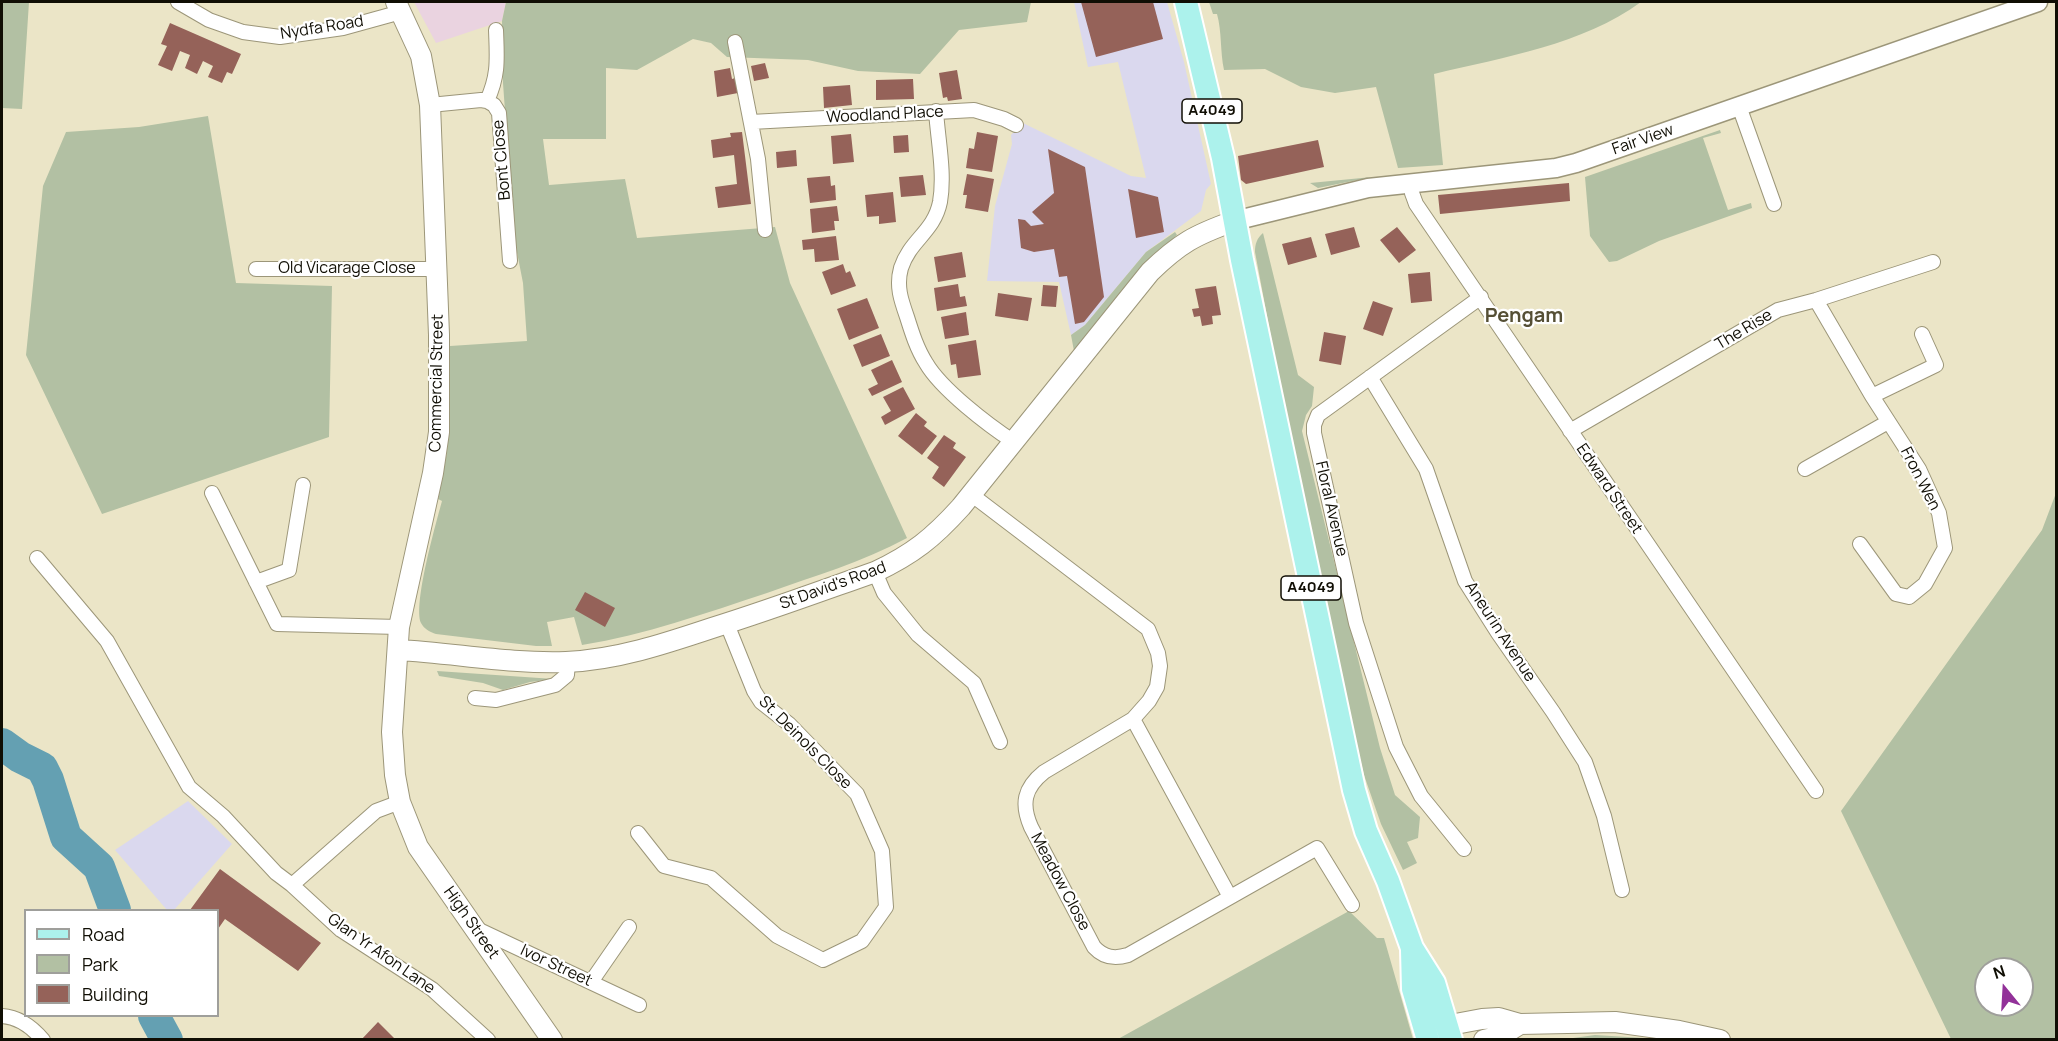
<!DOCTYPE html>
<style>
body{margin:0}
#map{position:relative;width:2058px;height:1041px;overflow:hidden;background:#ebe5c7;font-family:Manrope,sans-serif}
canvas{display:block}
.frame{position:absolute;inset:0;border:3px solid #100e04;pointer-events:none}
.legend{position:absolute;left:24px;top:909px;width:195px;height:108px;box-sizing:border-box;background:#fff;border:2px solid #9f9f9b;margin:0;padding:8px 10px;list-style:none;font-size:18px;color:#100e04}
.legend li{display:flex;align-items:center;gap:12px;height:30px}
.legend b{width:30px;border:2px solid #9f9f9b}
.north{position:absolute;left:1974px;top:957px;width:60px;height:60px;box-sizing:border-box;background:#fff;border:2px solid #9f9f9b;border-radius:50%;rotate:342deg;font-size:16px;font-weight:700;line-height:24px;text-align:center;color:#100e04}
.north::after{content:'';display:block;margin:auto;width:21px;height:27px;background:#923199;clip-path:polygon(50% 0,100% 100%,50% 72%,0 100%)}
</style>
<div id="map">
<canvas width="2058" height="1041"></canvas>
<div class="frame"></div>
<ul class="legend">
<li><b style="height:8px;background:#acf2ec"></b>Road</li>
<li><b style="height:16px;background:#b2c0a3"></b>Park</li>
<li><b style="height:16px;background:#956259"></b>Building</li>
</ul>
<div class="north">N</div>
</div>
<script>
const ctx = document.querySelector('canvas').getContext('2d');
ctx.lineJoin = 'round';
function fill(path, color) {
  ctx.fillStyle = color;
  ctx.fill(path, 'evenodd');
}
function strokePath(path, color, width, dash) {
  ctx.strokeStyle = color;
  ctx.lineWidth = width;
  ctx.lineCap = dash ? 'butt' : 'round';
  ctx.setLineDash(dash || []);
  ctx.stroke(path);
}
function write(font, color, halo, rows, align = 'center') {
  ctx.font = font + ' Manrope,sans-serif';
  ctx.lineWidth = 4.5;
  ctx.setLineDash([]);
  ctx.textBaseline = 'middle';
  ctx.strokeStyle = halo;
  ctx.fillStyle = color;
  for (const [text, x, y, turn = 0] of rows) {
    ctx.save();
    ctx.translate(x, y);
    ctx.rotate((+turn || 0) * Math.PI / 180);
    ctx.textAlign = isNaN(turn) ? turn : align;
    if (halo) ctx.strokeText(text, 0, 0);
    ctx.fillText(text, 0, 0);
    ctx.restore();
  }
}
const industrial = new Path2D(`
 M1074,2H1167L1184,62L1211,184L1206,190L1201,211L1146,252L1085,325L1071,335L1059,282L987,281L995,206L1012,144L1011,135L1023,123L1131,176L1146,178L1118,62L1088,67Z
 M188,801L232,844L174,910H167L115,850Z`);
const education = new Path2D(`
 M414,2H506L502,21L436,43Z`);
const green = new Path2D(`
 M2,2H29L22,109L2,108Z
 M506,2H1031L1027,22L959,30L920,74L858,71L808,60L727,57L711,43L693,39L637,70L606,68V139H543L549,185L625,179L637,238L775,227L790,283L907,538C863,562 814,576 767,593C706,613 645,635 582,645L574,617L547,622L552,646H536L436,634C430,632 424,629 421,623C413,604 436,523 442,501L438,499L447,452L450,404V346L527,341L523,283L514,237L503,83L502,21Z
 M1209,2H1641C1582,45 1504,57 1434,74L1443,165L1398,168L1376,87L1335,93L1301,87L1265,69L1224,70C1220,51 1222,32 1217,14H1213Z
 M208,116L236,283L332,286L329,437L102,514L26,355L43,186L66,132L139,127Z
 M1720,130L1721,133L1703,138L1728,210L1751,203L1752,208L1659,241L1617,261L1609,262L1590,236L1585,177Z
 M1372,177L1323,187L1318,188L1310,183Z
 M1175,232L1177,235L1143,266L1074,351L1071,335L1085,325L1146,252Z
 M1263,233L1298,375L1314,387L1312,406L1306,415L1302,431L1380,748L1395,795L1420,817L1418,838L1407,842L1417,863L1403,870L1381,824L1364,775L1344,693L1286,417L1255,252C1255,244 1257,238 1263,233Z
 M2056,493V1039H1951L1841,811L2042,530ZM1986,969H2022V1005H1986Z
 M437,671L554,679L530,682L503,690L483,683L439,676Z
 M1349,911L1377,938H1384L1413,1039H1118Z
 M1595,1035L1644,1038L1566,1039Z`);
const river = new Path2D(`
 M2,744L20,757L42,768L48,780L66,837L99,867L115,910
 M154,1016L167,1040`);
const building = new Path2D(`
 M1081,2H1153L1163,39L1096,57Z
 M170,23L241,54L232,74L227,72L222,83L208,77L213,66L203,61L197,74L185,68L190,55L180,51L172,71L158,65L167,46L161,44Z
 M765,63L769,78L754,81L751,66Z
 M730,68L732,79L735,78L738,93L717,97L714,71Z
 M957,70L962,99L948,101L947,97L943,98L939,73Z
 M913,79L914,99L876,100V80Z
 M850,85L852,105L824,108L823,87Z
 M742,132L751,204L718,208L715,187L737,184L734,155L713,158L711,140L731,137L730,133Z
 M977,132L998,136L992,172L966,168L969,148L974,149Z
 M851,134L854,162L833,164L831,136Z
 M908,135L909,152L894,153L893,136Z
 M1318,140L1324,167L1246,184L1241,180L1238,156Z
 M1048,149L1085,167L1104,297L1084,322L1075,324L1067,276L1059,277L1054,249L1034,252L1021,248L1018,219L1025,220L1031,226L1044,224L1032,212L1054,193Z
 M796,150L797,166L777,168L776,152Z
 M967,174L994,179L988,212L965,208L967,195H963Z
 M923,175L926,195L901,197L899,177Z
 M830,176L831,186L835,185L836,200L810,203L807,178Z
 M1569,183L1570,201L1440,214L1438,195Z
 M1128,189L1158,197L1164,232L1136,238Z
 M893,192L896,222L879,224V216L867,217L865,195Z
 M837,206L839,221H834L835,230L812,233L810,209Z
 M1354,227L1360,247L1331,255L1325,234Z
 M1397,227L1416,250L1399,263L1380,240Z
 M836,236L839,260L815,262L814,249L803,250L802,240Z
 M1311,237L1317,257L1288,265L1282,244Z
 M962,252L966,277L938,282L934,257Z
 M843,264L846,273L850,271L856,286L831,295L822,272Z
 M1430,272L1432,301L1411,303L1408,274Z
 M958,284L960,297L965,296L967,306L937,311L934,288Z
 M1043,285L1058,286L1056,307L1041,306Z
 M1216,286L1221,315L1212,316L1213,324L1202,326L1200,316L1194,317L1192,309L1199,308L1195,289Z
 M998,293L1032,298L1028,321L995,316Z
 M867,298L879,328L849,340L837,309Z
 M1373,301L1393,308L1383,336L1363,329Z
 M966,312L969,335L945,339L941,317Z
 M1324,332L1346,336L1341,365L1319,361Z
 M881,334L890,356L862,367L853,345Z
 M976,340L981,375L958,378L956,364L951,365L948,345Z
 M892,360L902,382L872,396L868,389L878,384L871,370Z
 M903,387L915,409L885,425L881,417L891,411L883,397Z
 M916,413L927,422L924,426L937,436L922,455L898,436Z
 M944,435L956,443L953,448L966,457L944,487L932,478L939,467L927,458Z
 M585,592L615,608L605,627L575,610Z
 M220,869L321,943L298,971L225,919L218,929V910H190Z
 M378,1022L396,1040H361Z`);
const minor = new Path2D(`
 M178,2L209,20L243,32L280,37L343,28L401,12
 M496,30C497,59 499,74 487,101L494,105L499,113L510,261
 M735,42L758,159L765,230
 M430,105L481,100L487,101
 M1739,106L1774,204
 M936,111C938,141 945,173 940,202C934,232 910,240 901,268C896,286 901,300 907,317C912,333 917,349 926,363C941,389 988,425 1014,442
 M751,122L974,110L1004,119L1016,125
 M1411,182L1412,193L1416,204L1816,791
 M256,269H438
 M1816,300L1872,396L1919,469L1939,513L1945,548L1925,584L1909,597L1896,594L1860,544
 M1370,377L1426,469L1465,581L1498,633L1553,712L1585,762L1604,816L1622,890
 M1872,396L1936,365L1922,334
 M1570,431L1778,310L1816,300L1933,262
 M1805,469L1888,422
 M212,493L277,624L399,627
 M972,495L1148,629L1158,653L1160,666L1157,687L1149,701L1133,719L1044,772C1024,788 1021,804 1031,827L1094,947C1104,958 1115,959 1128,955L1317,848L1352,905
 M37,558L107,641L189,787L223,816L276,873L292,885L341,930L432,989L488,1040
 M875,572L884,593L918,635L974,683L1000,742
 M256,582L289,570L303,485
 M475,698L496,700L555,685L567,675L568,662
 M1133,719L1230,897
 M638,833L664,866L711,878L777,936L823,960L862,941L886,907L882,851L857,794L789,724L761,702L754,691L727,624
 M1464,849L1421,796L1396,747L1356,623L1314,433V425L1318,415L1481,297
 M292,885L376,811L400,802
 M475,928L639,1005
 M591,982L629,927
 M2,1016C18,1017 32,1027 43,1040`);
const tertiary = new Path2D(`
 M1234,221L1368,188L1556,168L1576,163L2038,2`);
const secondary = new Path2D(`
 M396,2L421,56L430,105L439,335V432L433,473L399,627L392,732L395,775L400,802L418,847L552,1040
 M398,650C454,653 510,664 566,662C616,660 664,644 712,628C767,611 821,591 875,572C913,554 933,538 961,507L1150,272C1180,243 1195,235 1234,221
 M1434,1028L1482,1019L1499,1018L1520,1024L1615,1022L1679,1031L1720,1040
 M1484,1040L1501,1036L1520,1024`);
const primary = new Path2D(`
 M1186,2L1223,158L1242,260L1354,790L1366,831L1388,881L1412,948L1434,983L1451,1040
 M1412,950L1413,989L1428,1040`);
const shields = [
 [1212,111,60],
 [1311,588,60]
];
const shieldNames = [
 ["A4049",1212,111],
 ["A4049",1311,588]
];
const streetNames = [
 ["Nydfa Road",322,28,-9],
 ["Woodland Place",885,115,-3],
 ["Fair View",1643,140,-19],
 ["Bont Close",502,160,-95],
 ["Old Vicarage Close",347,269],
 ["The Rise",1744,330,-31],
 ["Commercial Street",437,383,-89],
 ["Fron Wen",1920,479,63],
 ["Edward Street",1609,489,56],
 ["Floral Avenue",1331,509,77],
 ["St David's Road",833,586,-20],
 ["Aneurin Avenue",1500,632,57],
 ["St. Deinols Close",805,743,45],
 ["Meadow Close",1060,882,62],
 ["High Street",471,923,55],
 ["Glan Yr Afon Lane",381,954,35],
 ["Ivor Street",556,966,25]
];
const quarterNames = [
 ["Pengam",1524,316]
];
fill(industrial, '#dad8ee');
fill(education, '#ead3e0');
fill(green, '#b2c0a3');
strokePath(river, '#64a0b2', 32);
fill(building, '#956259');
strokePath(minor, '#9c9679', 16);
strokePath(tertiary, '#9c9679', 21);
strokePath(secondary, '#9c9679', 22);
strokePath(primary, '#fff', 26);
strokePath(minor, '#fff', 14);
strokePath(tertiary, '#fff', 18);
strokePath(secondary, '#fff', 20);
strokePath(primary, '#acf2ec', 22);
for (const [x, y, w] of shields) {
  const box = new Path2D();
  box.roundRect(x - w / 2, y - 12, w, 24, 4.5);
  ctx.fillStyle = '#fff';
  ctx.fill(box);
  strokePath(box, '#100e04', 1.5);
}
write('bold 15px', '#100e04', null, shieldNames);
write('16px', '#100e04', '#fff', streetNames);
write('bold 20px', '#554f35', '#fff', quarterNames);
</script>
